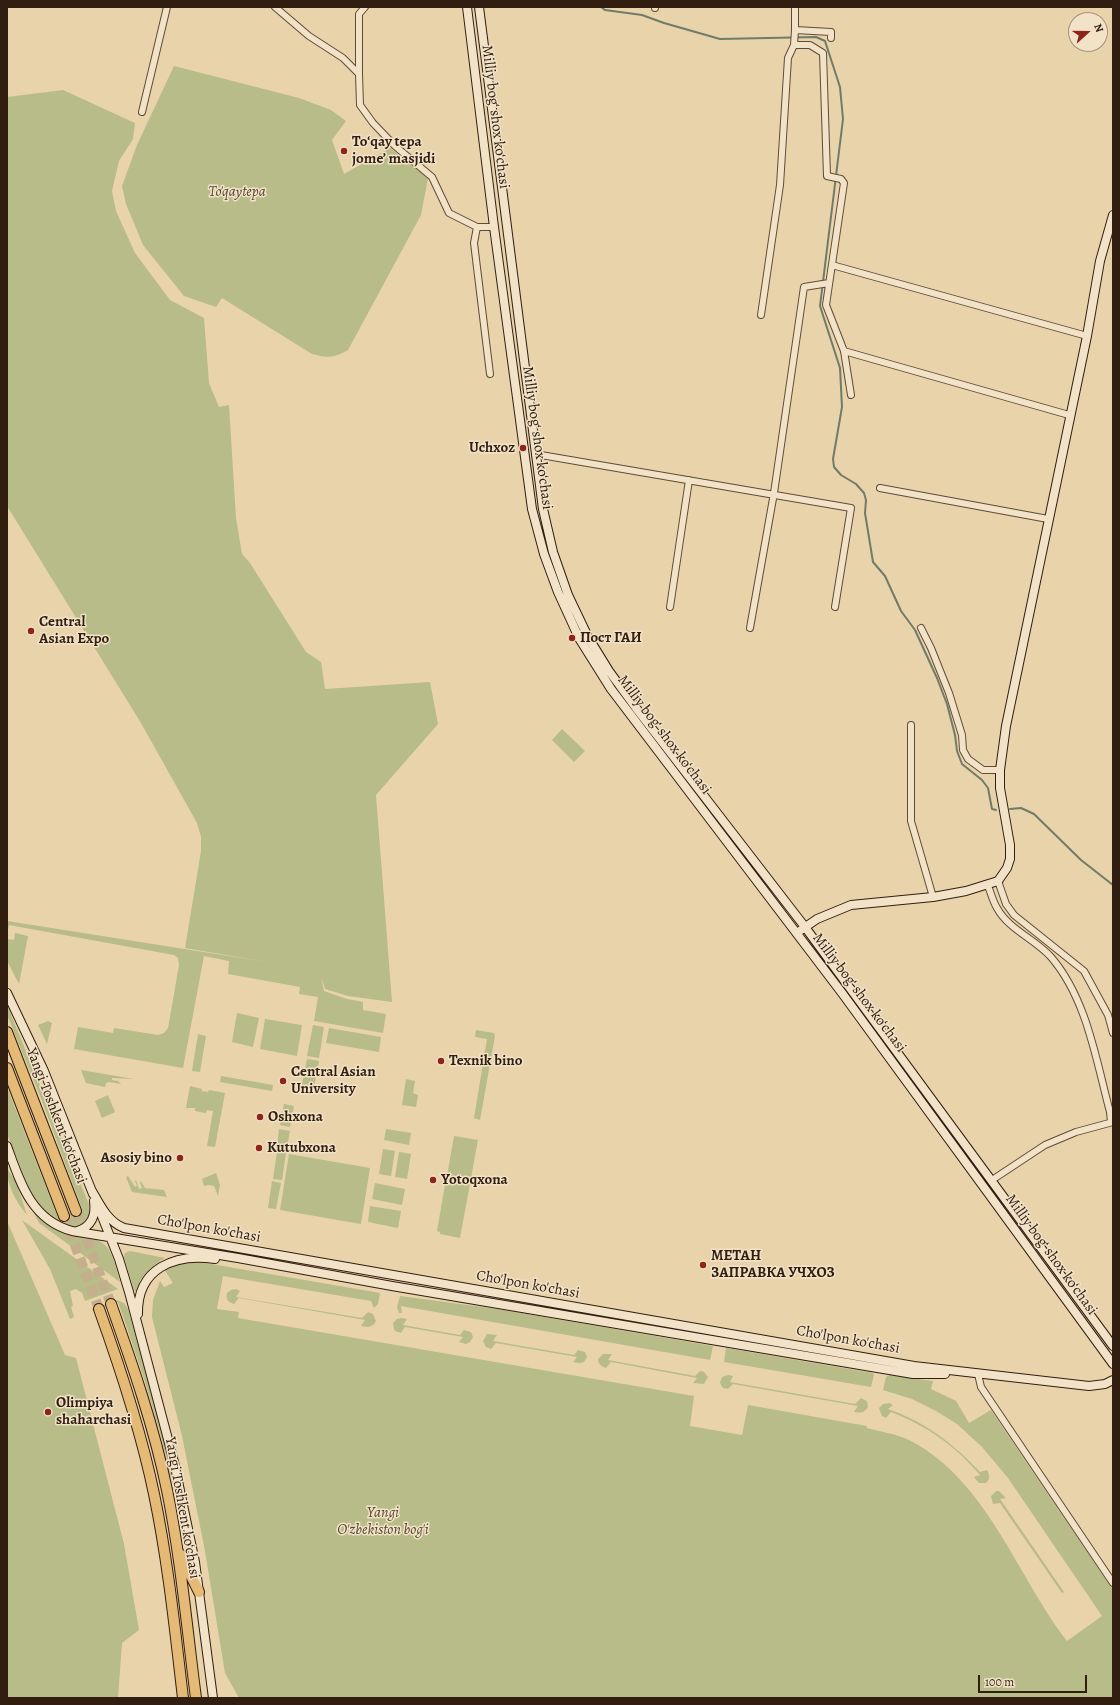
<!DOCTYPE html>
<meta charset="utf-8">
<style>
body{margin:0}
#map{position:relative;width:1120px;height:1705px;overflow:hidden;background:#e9d3ab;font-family:Alegreya,serif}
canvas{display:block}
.frame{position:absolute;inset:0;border:8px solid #321e10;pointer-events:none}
.north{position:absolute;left:1068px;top:12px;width:40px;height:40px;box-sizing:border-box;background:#f1e2c8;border:1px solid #a5947e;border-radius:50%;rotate:69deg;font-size:11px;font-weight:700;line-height:16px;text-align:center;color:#321e10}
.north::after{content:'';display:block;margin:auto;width:14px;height:18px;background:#8f2418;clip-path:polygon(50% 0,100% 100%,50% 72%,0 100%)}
.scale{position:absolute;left:978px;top:1675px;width:109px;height:18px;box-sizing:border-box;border:2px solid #321e10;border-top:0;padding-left:5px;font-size:12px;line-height:14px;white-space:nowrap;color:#321e10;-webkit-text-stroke:3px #f1e2c8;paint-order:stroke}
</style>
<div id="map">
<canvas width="1120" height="1705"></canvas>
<div class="frame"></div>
<div class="north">N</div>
<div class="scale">100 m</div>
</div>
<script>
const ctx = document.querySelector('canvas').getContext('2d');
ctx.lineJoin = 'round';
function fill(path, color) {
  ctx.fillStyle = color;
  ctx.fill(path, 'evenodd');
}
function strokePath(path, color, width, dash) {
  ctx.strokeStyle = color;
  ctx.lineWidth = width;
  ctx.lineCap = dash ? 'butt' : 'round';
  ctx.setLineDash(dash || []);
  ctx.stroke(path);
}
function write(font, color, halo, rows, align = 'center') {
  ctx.font = font + ' Alegreya,serif';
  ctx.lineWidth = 3;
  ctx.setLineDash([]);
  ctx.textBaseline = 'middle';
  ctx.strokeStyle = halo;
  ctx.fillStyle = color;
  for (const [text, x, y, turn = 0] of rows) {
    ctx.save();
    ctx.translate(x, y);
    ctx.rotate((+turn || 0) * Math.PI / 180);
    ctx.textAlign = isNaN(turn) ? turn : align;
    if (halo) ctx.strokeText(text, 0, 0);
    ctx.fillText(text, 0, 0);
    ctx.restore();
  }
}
const green = new Path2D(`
 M174,66L299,98L331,110L346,121L332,140L344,174L390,148L428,178L421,215L348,350C334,358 328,358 312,354L222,298L216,307L184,296L143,245L126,204L122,186L137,145Z
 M63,90L135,123L133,139L119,161L112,191L116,211L135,253L170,300L204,318L209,383L219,407L229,405L236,518L242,554L250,563L306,652L321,662L325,689L430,682L438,724L376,795L392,1002L348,996L325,989L321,977L324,991L347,999L363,1002V1010L386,1014L383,1033L314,1021L318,997L299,994L300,987L228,974L229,961L204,956L183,1068L74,1049L78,1027L113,1033L114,1028L158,1035L164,1033L168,1028L179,965L178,958L174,955L9,925L7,935V921L267,962L185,948L201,851V837L197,823L141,723L7,506V97Z
 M562,729L585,751L574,762L552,740Z
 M15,933L28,936L19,984L7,961V939L14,940Z
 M7,1005L90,1207L89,1219L82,1225L76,1227L60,1223L46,1213L32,1196L7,1134V1087L58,1218L82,1209L42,1101L7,1015Z
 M237,1013L259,1018L253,1047L232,1042Z
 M265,1019L302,1025L297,1056L260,1049Z
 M48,1021L52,1023L47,1044L38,1025Z
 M313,1025L324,1027L319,1058L307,1056Z
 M329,1028L381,1037L379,1052L326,1043Z
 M476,1030L494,1033L495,1036L480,1120L474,1118L487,1039L475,1037Z
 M198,1034L206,1036L200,1072L192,1071Z
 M307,1059L319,1061L313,1092L301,1089Z
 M81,1070L128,1078L134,1079L112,1078V1080L118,1081L121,1084L109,1082L106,1083L105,1087L86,1083Z
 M221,1076L273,1085L272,1091L220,1082Z
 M406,1079L415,1081L413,1093L418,1095L416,1107L402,1105Z
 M190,1086L202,1089V1091L208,1092L209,1090L225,1093L215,1147L207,1146L213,1111L207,1110L206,1113L195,1111V1108H186Z
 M108,1095L115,1112L102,1118L95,1101Z
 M284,1104L294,1106L290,1127L280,1125Z
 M279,1129L290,1131L287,1148L277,1146Z
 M386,1129L411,1133L409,1145L384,1140Z
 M454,1136L478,1140L460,1238L440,1234V1232L437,1231L445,1185L442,1184L444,1175L447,1176Z
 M383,1149L395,1151L391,1176L379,1174Z
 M277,1152L286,1153L282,1180L273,1179Z
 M399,1152L411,1154L407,1179L395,1177Z
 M289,1154L370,1168L361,1224L280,1210Z
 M7,1168L16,1182L27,1215C16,1202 7,1186 7,1168Z
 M216,1173L220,1185L218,1196L214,1186L209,1185L204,1186L202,1179Z
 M128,1176L135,1187L137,1186L135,1181L136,1180L139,1189L142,1188L140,1182L141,1181L145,1188L164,1190L167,1197L132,1192L126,1177Z
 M272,1181L281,1183L276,1209L268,1208Z
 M375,1183L405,1189L402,1205L372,1199Z
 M370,1206L401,1211L398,1228L368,1222Z
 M33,1211C44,1220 54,1228 67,1233C78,1238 95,1236 105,1245C114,1253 116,1270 120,1282L39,1223Z
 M22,1220L118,1289L85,1301L82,1293L76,1289L70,1291L73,1306L71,1307L74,1317L70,1319L50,1269Z
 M7,1221L65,1355L76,1358L124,1544L139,1630L122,1643L118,1698H7Z
 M130,1251L165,1258C153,1265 139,1277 136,1292L134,1290L124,1257L125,1253Z
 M194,1261L380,1293L378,1304L374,1308L371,1301L223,1276L217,1309L239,1312L238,1318L694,1396L690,1426L742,1435L748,1405L867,1426V1428C882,1432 897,1434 911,1441C987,1481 1017,1576 1067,1641L1102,1616L1008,1478L982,1447L957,1424L936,1411L912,1399L883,1390L886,1377L889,1375L933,1381L931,1389L956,1401L969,1423L991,1410L1113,1590V1698H239L225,1673L205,1551L182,1436L152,1317L153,1300L160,1281L164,1287L173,1283L164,1269L173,1264Z
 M236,1289L240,1291L236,1297L362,1318L368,1312L373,1314L376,1321C373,1328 367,1327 361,1326L365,1320L239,1298L234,1304C229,1302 225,1300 227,1293L231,1290Z
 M400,1296L498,1309L713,1346L710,1360L401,1306L402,1313H399L397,1307Z
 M117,1300L124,1303L128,1309L160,1423L180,1511H178C165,1439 142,1371 118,1302L93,1311L92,1309Z
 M401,1318L407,1319L403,1325L460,1335L464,1330L471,1332L473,1337L470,1342L466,1344L459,1342L463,1337L405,1327L401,1333L395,1331L394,1329L393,1323L397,1319Z
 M487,1334L497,1335L493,1341L574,1355L578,1350L585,1352L587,1357L584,1362L580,1363L573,1362L577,1357L496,1343L491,1349L486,1347L483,1341Z
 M726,1348L873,1373L874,1375L871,1387L724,1362Z
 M603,1354H612L608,1360L695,1376L700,1371L704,1372L708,1377L704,1384L693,1383L697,1378L611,1362L606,1368C601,1366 598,1364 598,1359Z
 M728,1375L733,1376L730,1382L855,1404L861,1398L867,1401L868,1407C864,1413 861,1413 854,1412L858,1406L733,1384L728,1389L723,1388L720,1383L722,1377Z
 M889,1403L893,1405L888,1409C925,1422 953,1443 980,1472L987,1470C990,1476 990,1479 986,1483H979L974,1477L980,1475C954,1445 929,1427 891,1412L886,1418L882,1416L879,1408L883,1404Z
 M996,1491H999L1006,1498L1000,1499L1064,1592L1062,1593L1000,1503L993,1504L991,1496Z`);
const stream = new Path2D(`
 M601,7L605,10L642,15L664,23L720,39L816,37L825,41L840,87L843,119L820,306L840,368L842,407L833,459L834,467L841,475L856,484L864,493L866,500L865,513L873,562L885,576L901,611L915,630L937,678L947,704L955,735L957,751L962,764L982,780L988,788L992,809L996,810
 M1010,809L1021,808L1034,814L1081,860L1113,885`);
const trunkTunnel = new Path2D(`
 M76,1211L111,1304
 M64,1216L99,1309`);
const minor = new Path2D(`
 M275,7L309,36L343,58L359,74L360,105L373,123L395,146L432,177L449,213L477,227L474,243L490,374
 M655,7V8
 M795,7V30L831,32V38
 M794,45H810L823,53L827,176L841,179L844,183L826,305L844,351L851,395
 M359,74V14L365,7
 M142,112L167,7
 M477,227H494
 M832,265L1087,336
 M761,315L780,185L788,58L794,45L795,30
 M844,351L1069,415
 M535,454L851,508L835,607
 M880,488L1048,519
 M670,607L689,480
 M750,628L774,493L804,287L829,283
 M921,628L931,648L949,693L962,735L963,750L968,759L983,770H1000
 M911,725V821L933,897
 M998,881L1006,904L1014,915L1084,971L1108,1015L1113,1033
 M988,886C991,893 993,902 997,908C1009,930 1035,939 1051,957C1087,999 1096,1060 1110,1112L1111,1122
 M992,1180L1045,1145L1076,1132L1113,1122
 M978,1374L981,1387L1113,1583`);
const secondary = new Path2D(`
 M467,7L494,227L532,509L544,554L558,592L579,638L611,689L842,993L1113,1364
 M479,7L543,509L553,552L568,595L588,637L609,671L636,708L805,927L1113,1346
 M801,930L817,919L851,905L933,897L966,891L998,881L1007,868L1010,859V845L1000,788V770L1006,726L1087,336L1100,261L1113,215
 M7,993L44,1071L93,1194
 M7,1146C20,1182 31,1220 72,1231L238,1258L392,1286L913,1374H945
 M92,1191C100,1205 108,1222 124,1228L914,1366L1089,1386L1105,1384L1113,1380
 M99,1209L119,1259L129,1292L174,1462L195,1562L213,1698
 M77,1231C92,1227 96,1215 94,1201
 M138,1314C137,1268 175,1253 215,1259`);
const trunk = new Path2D(`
 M7,1032L76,1211
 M7,1068L64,1216
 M111,1304C133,1366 154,1427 167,1490C181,1559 187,1629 196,1698
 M99,1309C121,1370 141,1431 154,1494C168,1561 175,1630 183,1698
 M180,1554L199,1592`);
const markers = [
 [344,151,4,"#8f2418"],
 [523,448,4,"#8f2418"],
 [31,631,4,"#8f2418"],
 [572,638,4,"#8f2418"],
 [441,1061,4,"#8f2418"],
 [283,1081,4,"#8f2418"],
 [260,1117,4,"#8f2418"],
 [259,1148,4,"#8f2418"],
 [180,1158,4,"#8f2418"],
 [433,1180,4,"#8f2418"],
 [703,1265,4,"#8f2418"],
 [48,1412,4,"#8f2418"]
];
const streetNames = [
 ["Milliy bog‘ shox ko‘chasi",495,117,83],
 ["Milliy bog‘ shox ko‘chasi",537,438,82],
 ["Milliy bog‘ shox ko‘chasi",664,735,53],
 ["Milliy bog‘ shox ko‘chasi",859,993,53],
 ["Yangi Toshkent ko‘chasi",56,1116,69],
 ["Cho'lpon ko'chasi",209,1229,10],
 ["Milliy bog‘ shox ko‘chasi",1051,1255,54],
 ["Cho'lpon ko'chasi",528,1285,10],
 ["Cho'lpon ko'chasi",848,1340,10],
 ["Yangi Toshkent ko‘chasi",182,1508,80]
];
const poiNames = [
 ["To‘qay tepa",352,142],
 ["jome’ masjidi",352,159],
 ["Uchxoz",515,448,"right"],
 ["Central",39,622],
 ["Asian Expo",39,639],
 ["Пост ГАИ",580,638],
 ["Texnik bino",449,1061],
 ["Central Asian",291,1072],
 ["University",291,1089],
 ["Oshxona",268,1117],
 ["Kutubxona",267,1148],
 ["Asosiy bino",172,1158,"right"],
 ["Yotoqxona",441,1180],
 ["МЕТАН",711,1256],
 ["ЗАПРАВКА УЧХОЗ",711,1273],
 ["Olimpiya",56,1403],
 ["shaharchasi",56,1420]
];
const parkNames = [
 ["To'qaytepa",237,192],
 ["Yangi",383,1513],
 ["O'zbekiston bog'i",383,1530]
];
fill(green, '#b8bc88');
strokePath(stream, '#707b69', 2);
strokePath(trunkTunnel, '#c4af8c', 10, [10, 5]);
strokePath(minor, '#604b37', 8);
strokePath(secondary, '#321e10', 10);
strokePath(trunk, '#321e10', 12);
strokePath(minor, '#f1e2c8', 6);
strokePath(secondary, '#f1e2c8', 8);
strokePath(trunk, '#e4ba76', 10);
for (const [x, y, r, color] of markers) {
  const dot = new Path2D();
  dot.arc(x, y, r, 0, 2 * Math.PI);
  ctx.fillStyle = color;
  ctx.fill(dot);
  strokePath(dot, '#f1e2c8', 1.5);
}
write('15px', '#321e10', '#f1e2c8', streetNames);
write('bold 15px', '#321e10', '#f1e2c8', poiNames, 'left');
write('italic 15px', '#54462e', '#f1e2c8', parkNames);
</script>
